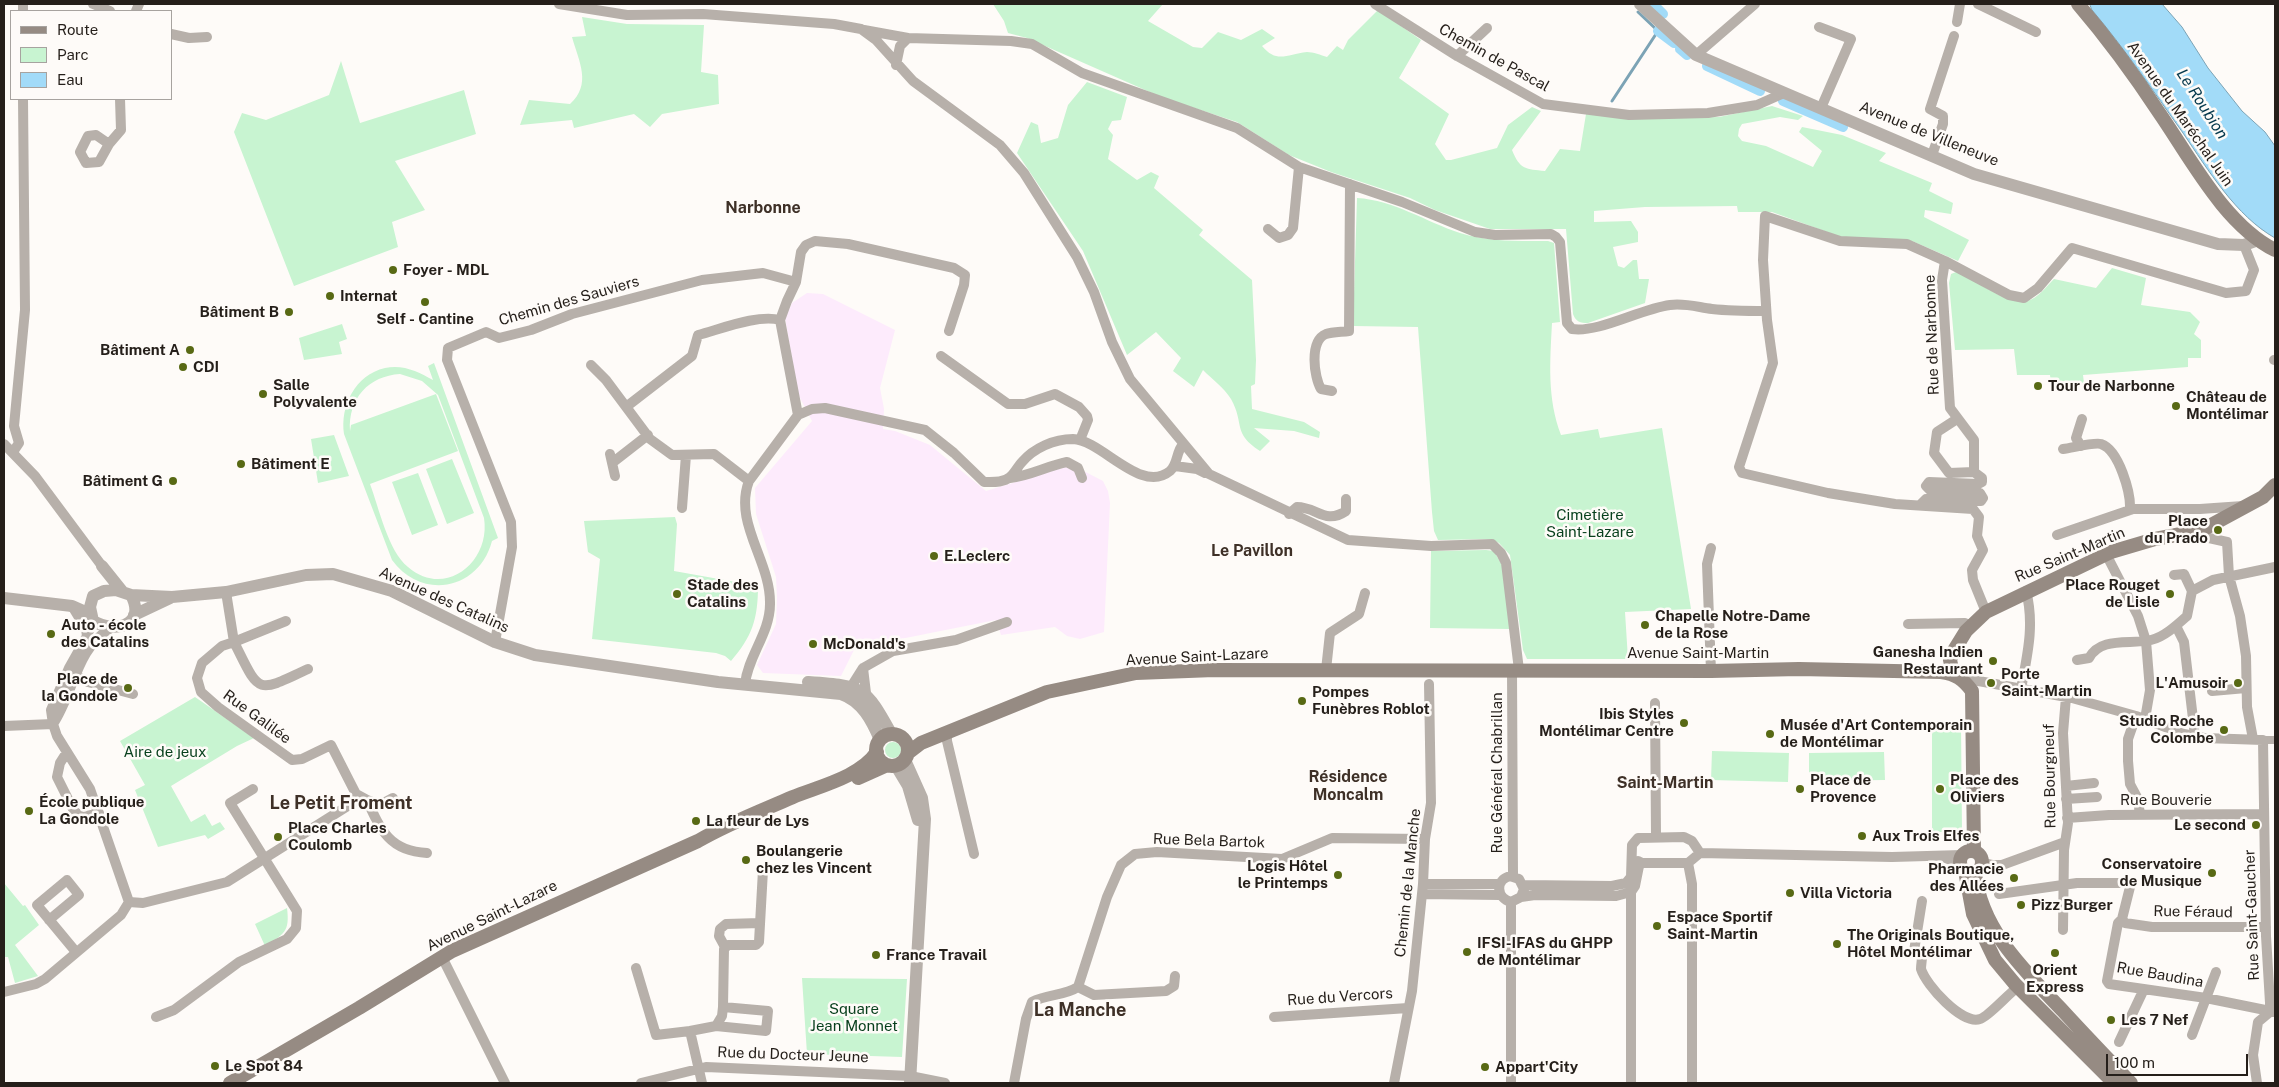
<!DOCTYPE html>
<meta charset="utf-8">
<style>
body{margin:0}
#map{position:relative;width:2279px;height:1087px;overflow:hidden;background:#fefbf8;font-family:"Public Sans",sans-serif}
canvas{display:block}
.frame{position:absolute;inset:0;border:5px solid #251f1a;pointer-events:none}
.legend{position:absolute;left:10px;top:10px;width:162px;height:90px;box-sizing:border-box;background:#fefbf8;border:1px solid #a7a39f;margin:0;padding:6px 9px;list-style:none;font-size:15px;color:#251f1a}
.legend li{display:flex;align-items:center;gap:10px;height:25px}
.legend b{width:25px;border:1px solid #a7a39f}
.scale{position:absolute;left:2106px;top:1054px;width:142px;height:22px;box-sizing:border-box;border:2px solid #251f1a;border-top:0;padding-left:6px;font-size:15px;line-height:18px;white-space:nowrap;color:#251f1a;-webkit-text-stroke:4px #fefbf8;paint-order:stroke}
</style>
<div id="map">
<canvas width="2279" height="1087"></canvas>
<div class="frame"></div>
<ul class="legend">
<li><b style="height:6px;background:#968b83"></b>Route</li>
<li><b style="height:14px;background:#c8f4d1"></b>Parc</li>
<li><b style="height:14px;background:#a2dbf8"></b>Eau</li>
</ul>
<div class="scale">100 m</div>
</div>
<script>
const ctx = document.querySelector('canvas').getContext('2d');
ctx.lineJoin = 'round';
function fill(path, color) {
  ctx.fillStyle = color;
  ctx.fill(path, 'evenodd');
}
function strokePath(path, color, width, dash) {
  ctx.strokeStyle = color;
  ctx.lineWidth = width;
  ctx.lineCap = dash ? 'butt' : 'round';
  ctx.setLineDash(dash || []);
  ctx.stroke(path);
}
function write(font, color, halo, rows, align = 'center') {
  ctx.font = font + ' "Public Sans",sans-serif';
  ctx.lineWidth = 5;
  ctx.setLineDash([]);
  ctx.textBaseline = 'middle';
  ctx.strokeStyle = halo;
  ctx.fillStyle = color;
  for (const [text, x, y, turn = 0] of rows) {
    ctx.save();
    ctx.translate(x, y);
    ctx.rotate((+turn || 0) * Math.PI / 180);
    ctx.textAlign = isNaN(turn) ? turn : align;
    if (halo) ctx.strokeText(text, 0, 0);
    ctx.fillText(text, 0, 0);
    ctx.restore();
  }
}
const commercial = new Path2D(`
 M807,293L823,294L895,330L880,388L884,409L883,429L895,431L930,445L986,491L1072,465L1103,481L1108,491L1110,503L1104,632L1080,639L1067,636L1055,627L1001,635L996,620L855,648L841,676L763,673L757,665L776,624L777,598L776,577L756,514L755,488L812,421L798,394L785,318L792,303Z`);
const green = new Path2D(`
 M993,4H1163L1148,21L1193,47L1202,48L1218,32L1241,40L1262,29L1275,38L1262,46C1277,64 1287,54 1307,52C1313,52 1321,55 1327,57L1337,46L1343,50L1348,40L1378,10L1421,40L1399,78L1449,114L1435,144L1446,160H1451L1497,148L1508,125L1532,107L1541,111L1512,150C1520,170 1526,169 1545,171L1560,149L1580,151L1586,114L1632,119L1719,117L1772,106L1803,116L1798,120L1780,117L1742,124L1739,129L1738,136L1742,141L1766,146L1813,167L1822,151L1799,132L1802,127L1842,135L1886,153L1879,161L1932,183L1929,191L1953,203L1951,214L1925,210L1924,217L1969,240L1958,261L1912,241L1841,237L1772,212H1738L1737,206L1645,207L1594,211V222L1631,221L1638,232V242L1613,247L1618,266L1624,268L1633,260H1637L1639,279H1649L1645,303L1588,323C1580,323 1576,322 1573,314L1566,229H1490L1435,210L1410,198L1331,172L1289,155L1237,122L1161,97L1027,38L1008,33L1004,21Z
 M582,17L627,24L704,25L701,72L718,75L719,104L662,114L650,127L634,114L574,128L572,120L520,125L529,100L570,104C592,84 579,62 572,37L586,36Z
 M341,61L360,123L464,90L476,134L395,161L425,210L392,222L398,247L294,286L234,132L242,113L266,120L329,95Z
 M1087,82L1127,97L1121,120L1112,121L1108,129L1113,135L1108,159L1137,180L1151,172L1159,176L1154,188L1203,230L1199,235L1252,280L1256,360L1255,384L1251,386L1252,409L1304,422L1320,432L1319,438L1294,431L1254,428L1270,441L1260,451C1232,433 1245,424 1231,399C1224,388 1212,379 1203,370L1194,387L1173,371L1181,358L1156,332L1127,355L1083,251L1017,153L1031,122L1038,125L1041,143L1058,138L1068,105Z
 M1357,198C1394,200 1426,222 1460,233C1489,242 1518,241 1548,241L1554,243L1560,322L1552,323C1550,362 1547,398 1561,435L1598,429L1600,438L1662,428L1691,609L1625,612L1628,659H1527L1523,650L1510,555L1499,543L1490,539L1438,540L1434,531L1432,512L1418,327L1353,326Z
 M2112,268L2146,278L2141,305L2190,312L2200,322L2194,334L2201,340V358H2188V367L2083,375L2084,383H2051L2050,375H2017L2014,349L1955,350L1949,283L1951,274L1956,272C1976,279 2005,305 2027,301C2037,299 2047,286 2054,279L2096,288Z
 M342,324L347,339L339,342L342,354L304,360L299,338Z
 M434,363L498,538L492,541C479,590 422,601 392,560L344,434C340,406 355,375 385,368C403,364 419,372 433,380L428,366ZM400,374L422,381L438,395L484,518C491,562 445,599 408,567C388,551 379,508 370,484L458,451L436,394L351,425L350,431C348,398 369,376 400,374Z
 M334,435L349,476L318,483L311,439Z
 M452,459L474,513L447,524L426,469Z
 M418,473L438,525L412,535L392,482Z
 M675,517L677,524L674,571L758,586C758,619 752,637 731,661L725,656L716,653L592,639L600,559L588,552L584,521Z
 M1486,550L1494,551L1503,567L1511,629L1430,628L1431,551Z
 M195,697L254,738L237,746L171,786L191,822L205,814L212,826L220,822L225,829L208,839L205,835L158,847L135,790L145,785L120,741Z
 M1932,724H1961L1962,832H1932Z
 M885 750a8 8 0 1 1 16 0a8 8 0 1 1-16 0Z
 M1712,751L1789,753L1788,782L1711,780Z
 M1884,752L1885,780L1809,781V753Z
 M4,883L23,906L25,905L39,925L15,945L38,976L15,983L8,957H4Z
 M287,908C290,932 284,934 265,946L255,924Z
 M802,978L907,979L902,1057L807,1054Z`);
const water = new Path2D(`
 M2090,4H2162L2182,27L2208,68L2242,111L2265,132L2275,146V238C2236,216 2208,170 2183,133C2153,91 2125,49 2092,10Z`);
const stream = new Path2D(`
 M1612,101L1658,31L1638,12`);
const canal = new Path2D(`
 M1653,4L1663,14
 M1658,31L1674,43
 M1680,49L1687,55
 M1707,66L1760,91
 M1783,101L1843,127`);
const pedestrian = new Path2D(`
 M2263,740H2275`);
const minor = new Path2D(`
 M93,4L110,11
 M559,4L627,15L703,14L834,24L861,29L876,40L913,81L1000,145L1024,173L1077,257L1094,292L1112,342L1130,379L1209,474L1348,540L1431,546L1492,544L1501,553L1506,563L1519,670
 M1375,4L1457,56L1543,104L1629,115L1708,113L1757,105L1784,93
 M1978,4L2036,32
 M23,11V4
 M136,11L139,4
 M1957,22L1960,4
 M1819,27L1851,39L1821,108
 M864,30L908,38
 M171,34L189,38L207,37
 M1696,55L1755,4
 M1457,56L1487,28
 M896,65L900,46L908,38L1011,41L1032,44L1082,73L1237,128L1299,167L1402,202L1475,232L1495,235L1551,234L1556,237L1560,242L1567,323L1572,329C1599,333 1640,309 1670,305C1685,303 1697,307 1712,309C1730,311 1748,311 1766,311
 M109,144L96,135L88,136L80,152L86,163L99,162L109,144L121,130L120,99
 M1932,155L1943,124V116L1930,109L1954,36
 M1268,229L1279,238L1288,235L1293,228L1299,167
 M941,356L1008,404H1025L1055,394L1079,407L1087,416L1088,420L1080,440
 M2274,360H2275
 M591,365L606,380L650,439L672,455L714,454L749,481
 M1332,391L1321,389C1314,377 1309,341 1326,334C1332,332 1342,332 1349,331L1350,184
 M626,407L692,356L698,335C721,329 758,314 780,320
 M798,415L780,320L787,301L796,282L801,252L806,245L815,241L848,244L954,268L965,275L964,285L949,331
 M1957,419L1937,432L1934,453L1949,473L1974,472
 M4,444L35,476L102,566
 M2081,446L2076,438L2082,419
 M2063,449C2072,448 2094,442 2101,444C2119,450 2131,493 2130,510
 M13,452L19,443L14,426L25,310L23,99
 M610,454L615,476
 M612,463L648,435
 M1175,466L1197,469L1205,473
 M1010,478C1029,476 1047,466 1067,462L1078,468L1082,478
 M1921,504L1926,499L1981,501L1983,498L1980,493L1931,491L1926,486L1929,482L1978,484L1982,482V478L1974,472V440L1950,408L1942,280L1945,261
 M682,508L686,455
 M1289,514L1297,507C1317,507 1325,525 1346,511V499
 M2191,534L2227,542L2229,576L2240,616L2246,656L2247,707L2253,739
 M2057,535L2133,509H2200L2243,506
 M2106,554L2138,616L2146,641L2150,690L2145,719
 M2174,575L2184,574L2192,591
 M2192,591L2213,580L2275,567
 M226,592L234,642L222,646L202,663L197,678L201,692L218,707L292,760L302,759L331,745L356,794L367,800C381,831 390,851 427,853
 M72,606L86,629L87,636
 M1986,612L1973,580L1972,570L1983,550L1977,536L1979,517L1973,509L1895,504L1828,493L1742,473L1739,467L1773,363L1767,320L1763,260L1765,216L1840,241L1907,244L1945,261L2009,295L2024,298L2038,288L2072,248L2226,293L2246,291L2254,270L2244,245
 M93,621L87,636L69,668L51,710L53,724L57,736L90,789L129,902
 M286,621L234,642C260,694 255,694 308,669
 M1908,624L1965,623L1970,626
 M2176,626L2184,642L2195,736
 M495,642L512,547L511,522L447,360L448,348L486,332L499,338L531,330L572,314L702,280L763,273L796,282
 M2077,660L2089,658C2101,636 2130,645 2151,640C2164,637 2177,625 2187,616L2192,591
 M863,668L866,693
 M1326,670L1330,633L1359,614L1365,593
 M1512,670L1513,876
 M1711,671L1707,564L1711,548
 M74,675L88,682L133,694
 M1965,682L1973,680L2072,698L2136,716L2184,734L2204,738L2263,740L2266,936L2270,1003V1012L2258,1022L2253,1055L2257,1083
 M745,684C748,656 770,633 770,604C771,561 733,523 749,481L798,415L812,409L825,408L925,430L954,453L984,482C993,482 1003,483 1010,477C1015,473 1018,466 1022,462C1034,448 1054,439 1073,439C1102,440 1141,495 1170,471C1178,464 1176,452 1183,444
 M851,687L863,668L893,651L956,640L1007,622
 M2021,689C2027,656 2035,625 2026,591
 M2212,691L2246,688
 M1655,703L1656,836
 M2136,716L2128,739V761L2130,784L2138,799L2140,815
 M53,724C74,693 76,648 111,628
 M4,726L53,724
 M947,734V741L974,854
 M67,752L60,763L57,777L74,811L82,817L99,813
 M2066,786L2094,783
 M2066,799L2097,797
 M2067,818L2109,815L2264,814
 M1700,853L1892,857L1962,855
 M1943,857L1960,864
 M1638,861L1642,863H1688L1700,853
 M1688,863L1692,884V1083
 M1983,863L1992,865H2002L2065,842
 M1423,884H1500
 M1523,885L1612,886L1626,883L1631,877L1632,845L1638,838L1684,837L1692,841L1700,853
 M1631,892V1083
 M1422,894L1500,895
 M1999,894L2077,883H2131L2122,919L2118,923L2107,981L2109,984L2206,998L2275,1012
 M1521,897L1524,889L1519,879L1510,876C1495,880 1496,898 1511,902L1521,897L1535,895L1616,896L1631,892L1635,886L1639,866L1642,863
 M1922,901L1914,951L1922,957C1922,960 1921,965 1921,969C1926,985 1962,1025 1980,1019C1988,1017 2008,994 2018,987
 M129,902L143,903L227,882L354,802L367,800L380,805L393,798
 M2122,919L2125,923L2152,927H2266
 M49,920L79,895L67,880L37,905L76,952
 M2063,930L2064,850L2068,823L2063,733L2066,697
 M725,947L719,936L720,929L726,924L760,923
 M442,957L505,1083
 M636,968L656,1035L690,1031L702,1083
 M1078,987L1094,995L1166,991L1174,986L1175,976
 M4,992L36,984L45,979L121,915L129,902
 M156,1017L174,1010L239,962L287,939L296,928L297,911L230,803L253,789
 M1274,1017L1408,1008
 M716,1026L722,1016L723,1007L724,949L728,945H756L759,942L763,870
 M690,1031L716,1026L766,1031L768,1011L723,1007
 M2192,1035L2216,972
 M2119,1042L2144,989
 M641,1083L706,1067L910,1076L945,1083
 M1014,1083L1026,1019L1032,1002C1047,994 1064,996 1078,987L1107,897L1121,865L1135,854L1157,852L1282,859L1332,838L1425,839
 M1394,1083L1412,991L1423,884L1425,839L1431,803L1429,684
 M1511,1083V902`);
const tertiary = new Path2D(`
 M1640,4L1696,55L1974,174L2218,244L2244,245L2258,240
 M102,566L122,591
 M116,590L131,595C147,625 115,634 93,621L90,607L93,596L104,591Z
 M131,595L172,597L226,592L306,575L333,574L392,591L495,642L535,655L718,682L841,694C862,701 872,721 880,740
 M4,598L72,606L90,614
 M134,615L170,598
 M808,682C864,686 865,686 892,735
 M905,760L922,798L925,819L910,1083
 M896,766L908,786L918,820`);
const secondary = new Path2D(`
 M2078,4C2108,39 2135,76 2160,114C2191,159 2225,225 2275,250
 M1953,673L1950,660L1953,652L1966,631L1986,612L2111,552L2155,539L2202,530L2263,497L2275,485
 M876 750a16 16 0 1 1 32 0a16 16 0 1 1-32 0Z
 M908,753L921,743L1047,692L1136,673L1214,670L1711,671L1799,669L1941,672C1956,674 1963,679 1972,691L1974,851
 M858,778L887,765
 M1960 862a11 11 0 1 1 22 0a11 11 0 1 1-22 0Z
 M1965,871L1973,914L1995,960L2015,984L2114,1083
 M1975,873C1981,930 2025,971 2063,1011C2085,1035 2108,1059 2131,1083
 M230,1083L359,1008L452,951L698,841C729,823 761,811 793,797C820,786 860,777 877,752`);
const markers = [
 [393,270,5,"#586914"],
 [330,296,5,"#586914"],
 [425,302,5,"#586914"],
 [289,312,5,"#586914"],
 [190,350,5,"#586914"],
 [183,367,5,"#586914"],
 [2038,386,5,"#586914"],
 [263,394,5,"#586914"],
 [2176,406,5,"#586914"],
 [241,464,5,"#586914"],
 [173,481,5,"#586914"],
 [2218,530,5,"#586914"],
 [934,556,5,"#586914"],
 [677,594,5,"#586914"],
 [2170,594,5,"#586914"],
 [1645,625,5,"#586914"],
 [51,634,5,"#586914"],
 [813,644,5,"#586914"],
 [1993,661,5,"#586914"],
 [1991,683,5,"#586914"],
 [2238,683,5,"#586914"],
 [128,688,5,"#586914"],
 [1302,701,5,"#586914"],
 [1684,723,5,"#586914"],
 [2224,730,5,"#586914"],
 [1770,734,5,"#586914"],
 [1800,789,5,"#586914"],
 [1940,789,5,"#586914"],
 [29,811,5,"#586914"],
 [696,821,5,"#586914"],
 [2256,825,5,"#586914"],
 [1862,836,5,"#586914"],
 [278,837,5,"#586914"],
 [746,860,5,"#586914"],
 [2212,873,5,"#586914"],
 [1338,875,5,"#586914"],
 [2014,878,5,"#586914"],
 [1790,893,5,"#586914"],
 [2021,905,5,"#586914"],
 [1657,926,5,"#586914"],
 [1837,944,5,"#586914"],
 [1467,952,5,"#586914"],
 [2055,953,5,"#586914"],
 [876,955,5,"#586914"],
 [2111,1020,5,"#586914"],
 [215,1066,5,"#586914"],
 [1485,1067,5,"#586914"]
];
const streetNames = [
 ["Chemin de Pascal",1494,58,29],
 ["Avenue du Maréchal Juin",2180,114,55],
 ["Avenue de Villeneuve",1929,134,22],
 ["Chemin des Sauviers",569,301,-16],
 ["Rue de Narbonne",1932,335,-92],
 ["Rue Saint-Martin",2070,555,-23],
 ["Avenue des Catalins",444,600,24],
 ["Avenue Saint-Martin",1698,653],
 ["Avenue Saint-Lazare",1197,657,-3],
 ["Rue Galilée",257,717,36],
 ["Rue Général Chabrillan",1497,773,-90],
 ["Rue Bourgneuf",2050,776,-91],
 ["Rue Bouverie",2166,800],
 ["Rue Bela Bartok",1209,841,2],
 ["Chemin de la Manche",1408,883,-84],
 ["Rue Féraud",2193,912,1],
 ["Rue Saint-Gaucher",2252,915,-92],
 ["Avenue Saint-Lazare",492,916,-26],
 ["Rue Baudina",2160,975,10],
 ["Rue du Vercors",1340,997,-4],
 ["Rue du Docteur Jeune",793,1055,2]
];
const poiNames = [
 ["Foyer - MDL",403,270],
 ["Internat",340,296],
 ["Bâtiment B",279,312,"right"],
 ["Self - Cantine",425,319,"center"],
 ["Bâtiment A",180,350,"right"],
 ["CDI",193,367],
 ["Salle",273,385],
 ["Polyvalente",273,402],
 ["Tour de Narbonne",2048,386],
 ["Château de",2186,397],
 ["Montélimar",2186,414],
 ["Bâtiment E",251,464],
 ["Bâtiment G",163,481,"right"],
 ["Place",2208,521,"right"],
 ["du Prado",2208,538,"right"],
 ["E.Leclerc",944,556],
 ["Stade des",687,585],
 ["Catalins",687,602],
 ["Place Rouget",2160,585,"right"],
 ["de Lisle",2160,602,"right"],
 ["Chapelle Notre-Dame",1655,616],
 ["de la Rose",1655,633],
 ["Auto - école",61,625],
 ["des Catalins",61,642],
 ["McDonald's",823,644],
 ["Ganesha Indien",1983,652,"right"],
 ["Restaurant",1983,669,"right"],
 ["Porte",2001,674],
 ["Saint-Martin",2001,691],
 ["Place de",118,679,"right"],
 ["la Gondole",118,696,"right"],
 ["L'Amusoir",2228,683,"right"],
 ["Pompes",1312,692],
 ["Funèbres Roblot",1312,709],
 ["Ibis Styles",1674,714,"right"],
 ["Montélimar Centre",1674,731,"right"],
 ["Studio Roche",2214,721,"right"],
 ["Colombe",2214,738,"right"],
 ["Musée d'Art Contemporain",1780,725],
 ["de Montélimar",1780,742],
 ["Place de",1810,780],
 ["Provence",1810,797],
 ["Place des",1950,780],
 ["Oliviers",1950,797],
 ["École publique",39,802],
 ["La Gondole",39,819],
 ["La fleur de Lys",706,821],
 ["Le second",2246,825,"right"],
 ["Place Charles",288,828],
 ["Coulomb",288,845],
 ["Aux Trois Elfes",1872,836],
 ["Boulangerie",756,851],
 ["chez les Vincent",756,868],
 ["Conservatoire",2202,864,"right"],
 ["de Musique",2202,881,"right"],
 ["Logis Hôtel",1328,866,"right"],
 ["le Printemps",1328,883,"right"],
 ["Pharmacie",2004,869,"right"],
 ["des Allées",2004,886,"right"],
 ["Villa Victoria",1800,893],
 ["Pizz Burger",2031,905],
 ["Espace Sportif",1667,917],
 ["Saint-Martin",1667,934],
 ["The Originals Boutique,",1847,935],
 ["Hôtel Montélimar",1847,952],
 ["IFSI-IFAS du GHPP",1477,943],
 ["de Montélimar",1477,960],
 ["France Travail",886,955],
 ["Orient",2055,970,"center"],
 ["Express",2055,987,"center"],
 ["Les 7 Nef",2121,1020],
 ["Le Spot 84",225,1066],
 ["Appart'City",1495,1067]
];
const parkNames = [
 ["Cimetière",1590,515],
 ["Saint-Lazare",1590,532],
 ["Aire de jeux",165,752],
 ["Square",854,1009],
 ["Jean Monnet",854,1026]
];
const waterNames = [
 ["Le Roubion",2202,104,57]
];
const neighbourhoodNames = [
 ["Narbonne",763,208],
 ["Le Pavillon",1252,551],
 ["Résidence",1348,777],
 ["Moncalm",1348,795],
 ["Saint-Martin",1665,783]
];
const quarterNames = [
 ["Le Petit Froment",341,803],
 ["La Manche",1080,1010]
];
fill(commercial, '#fdebfc');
fill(green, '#c8f4d1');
fill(water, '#a2dbf8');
strokePath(water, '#7ca3b5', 1);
strokePath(stream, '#7ca3b5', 3);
strokePath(canal, '#a2dbf8', 10);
strokePath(pedestrian, '#b7b0aa', 8);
strokePath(minor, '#b7b0aa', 10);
strokePath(tertiary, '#b7b0aa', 12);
strokePath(secondary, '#968b83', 14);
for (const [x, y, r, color] of markers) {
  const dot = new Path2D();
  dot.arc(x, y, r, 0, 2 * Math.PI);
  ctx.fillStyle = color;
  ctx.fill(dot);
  strokePath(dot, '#fefbf8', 2);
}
write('15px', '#251f1a', '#fefbf8', streetNames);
write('bold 15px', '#251f1a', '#fefbf8', poiNames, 'left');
write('15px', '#073f1c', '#fefbf8', parkNames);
write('italic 16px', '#06394d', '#fefbf8', waterNames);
write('bold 16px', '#3e3027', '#fefbf8', neighbourhoodNames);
write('bold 18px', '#3e3027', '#fefbf8', quarterNames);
</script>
